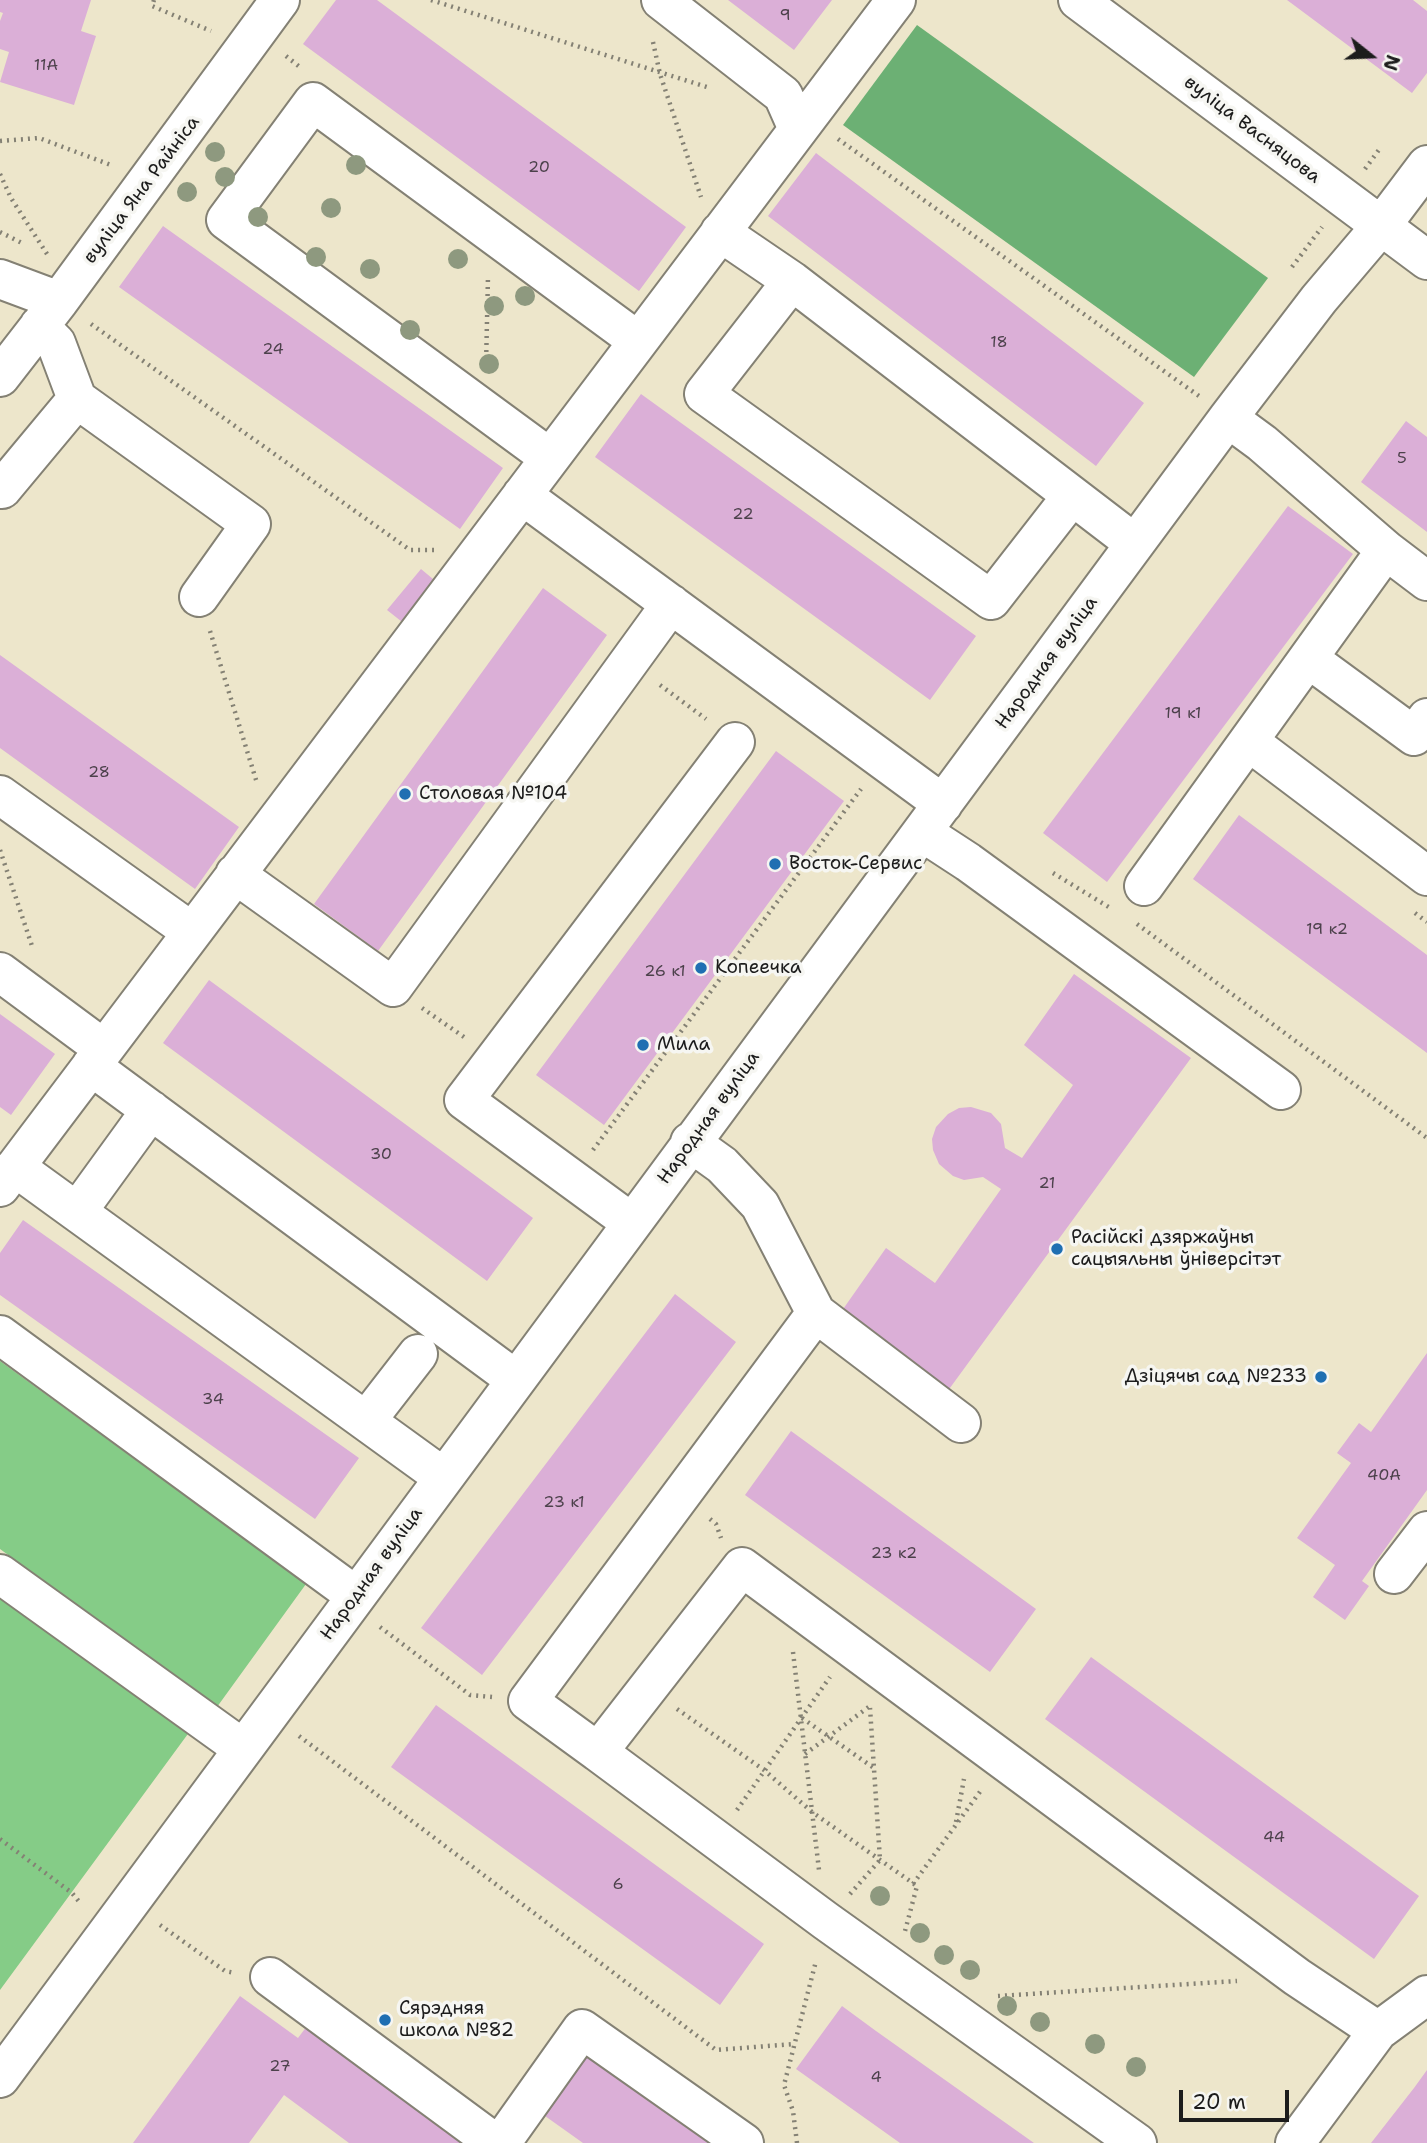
<!DOCTYPE html>
<meta charset="utf-8">
<style>
body{margin:0}
#map{position:relative;width:1427px;height:2143px;overflow:hidden;background:#ede6cb;font-family:"Shantell Sans",sans-serif}
canvas{display:block}
.north{position:absolute;left:1336px;top:21px;width:70px;height:70px;-webkit-text-stroke:5px #f6f6f2;paint-order:stroke;rotate:108deg;font-size:19px;font-weight:700;line-height:28px;text-align:center;color:#1c1c1c}
.north::after{content:'';display:block;margin:auto;width:24px;height:32px;background:#1c1c1c;clip-path:polygon(50% 0,100% 100%,50% 72%,0 100%)}
.scale{position:absolute;left:1179px;top:2090px;width:110px;height:32px;box-sizing:border-box;border:4px solid #1c1c1c;border-top:0;padding-left:9px;font-size:21px;line-height:24px;white-space:nowrap;color:#1c1c1c;-webkit-text-stroke:5px #f6f6f2;paint-order:stroke}
</style>
<div id="map">
<canvas width="1427" height="2143"></canvas>
<div class="north">N</div>
<div class="scale">20 m</div>
</div>
<script>
const ctx = document.querySelector('canvas').getContext('2d');
ctx.lineJoin = 'round';
function fill(path, color) {
  ctx.fillStyle = color;
  ctx.fill(path, 'evenodd');
}
function strokePath(path, color, width, dash) {
  ctx.strokeStyle = color;
  ctx.lineWidth = width;
  ctx.lineCap = dash ? 'butt' : 'round';
  ctx.setLineDash(dash || []);
  ctx.stroke(path);
}
function write(font, color, halo, rows, align = 'center') {
  ctx.font = font + ' "Shantell Sans",sans-serif';
  ctx.lineWidth = 7;
  ctx.setLineDash([]);
  ctx.textBaseline = 'middle';
  ctx.strokeStyle = halo;
  ctx.fillStyle = color;
  for (const [text, x, y, turn = 0] of rows) {
    ctx.save();
    ctx.translate(x, y);
    ctx.rotate((+turn || 0) * Math.PI / 180);
    ctx.textAlign = isNaN(turn) ? turn : align;
    if (halo) ctx.strokeText(text, 0, 0);
    ctx.fillText(text, 0, 0);
    ctx.restore();
  }
}
const green = new Path2D(`
 M0,1361L306,1584L217,1707L0,1549Z
 M0,1589L193,1727L0,1990Z`);
const forest = new Path2D(`
 M917,25L1268,278L1194,377L843,125Z`);
const building = new Path2D(`
 M0,0H91L81,31L96,36L74,105L0,82L9,52L0,49V21L3,13L0,12Z
 M336,0H377L686,227L639,291L303,44Z
 M728,0H832L794,50Z
 M1287,0H1413L1427,11V73L1412,93Z
 M816,153L1144,403L1096,466L768,216Z
 M163,226L503,468L460,529L119,287Z
 M641,394L976,636L930,700L595,457Z
 M1406,421L1427,437V532L1361,482Z
 M1288,506L1353,554L1107,882L1043,833Z
 M421,569L445,589L411,629L387,610Z
 M543,588L607,635L378,951L314,904Z
 M0,655L239,827L195,889L0,748Z
 M776,751L844,801L604,1125L536,1075Z
 M1239,815L1427,955V1053L1193,879Z
 M1074,974L1191,1058L947,1392L841,1312L886,1248L935,1283L1001,1189L983,1177L964,1180L953,1176L939,1164L933,1150L932,1139L936,1127L948,1114L959,1108L971,1107L991,1113L1001,1124L1005,1148L1022,1158L1073,1085L1024,1045Z
 M209,980L533,1218L487,1281L163,1043Z
 M0,1014L55,1054L11,1115L0,1107Z
 M23,1220L359,1458L315,1519L0,1295V1253Z
 M675,1294L736,1342L482,1675L421,1628Z
 M1427,1353V1490L1362,1581L1369,1586L1345,1620L1313,1597L1335,1565L1297,1538L1351,1463L1337,1453L1359,1423L1371,1432Z
 M791,1431L1036,1609L990,1672L745,1495Z
 M1091,1657L1419,1896L1374,1959L1045,1719Z
 M436,1705L764,1944L720,2005L391,1767Z
 M240,1996L298,2038L310,2022L476,2143H349L284,2095L249,2143H133Z
 M842,2006L876,2031L1034,2143H900L796,2069Z
 M581,2049L716,2143H583L538,2111Z
 M1427,2070V2143H1371L1414,2088Z`);
const path = new Path2D(`
 M154,0L152,6L211,31
 M431,0L710,88
 M653,42L660,74L701,197
 M286,56L301,68
 M838,139L1199,396
 M0,141L39,138L111,165
 M1365,169L1381,147
 M0,174L11,198L47,254
 M0,232L24,244
 M1292,267L1322,227
 M91,324L410,550H434
 M486,366L488,276
 M210,631L257,783
 M660,685L706,719
 M0,850L33,949
 M1053,873L1112,909
 M1415,913L1427,922
 M1137,924L1427,1138
 M422,1008L464,1037
 M593,1150L861,789
 M710,1519L716,1524L721,1538
 M380,1627L470,1695L492,1697
 M793,1652L819,1870
 M677,1709L764,1770L812,1812L917,1886L905,1931
 M802,1718L874,1768
 M299,1736L716,2050L794,2044
 M805,1754L870,1706
 M737,1810L830,1677
 M956,1822L964,1779
 M0,1839L72,1893L81,1904
 M913,1884L982,1789
 M850,1894L880,1860L870,1708
 M160,1925L225,1971L235,1973
 M998,1996L1237,1981
 M797,2143L793,2111L784,2085L816,1961`);
const minor = new Path2D(`
 M661,0L783,95L798,129
 M1078,0L1427,260
 M720,232L792,281L1134,543
 M0,279L59,301
 M792,281L704,394L991,600L1072,496
 M0,377L59,301L280,0
 M77,399L251,524L199,597
 M550,458L226,220L313,102L638,341
 M0,487L2,489L77,399L56,343L39,326
 M522,495L943,804
 M1386,550L1427,581
 M1309,659L1414,736L1427,718
 M1247,744L1260,750L1427,876
 M0,795L192,932
 M922,832L968,862L1281,1090
 M235,874L393,987L671,604
 M1144,886L1386,550L1262,443L1228,418
 M0,972L104,1049
 M91,1066L516,1380
 M151,1110L77,1212L443,1477
 M15,1167L77,1212
 M0,1187L896,0
 M632,1223L464,1100L735,742
 M816,1313L961,1423
 M0,1335L356,1596
 M366,1421L418,1354
 M0,1574L242,1748
 M1394,1574L1427,1531
 M598,1752L528,1701L816,1313L760,1205L722,1165L690,1142
 M270,1977L495,2143
 M0,2078L1228,418L1319,299L1381,226L1427,165
 M501,2143L582,2029L744,2143
 M1137,2143L826,1921L598,1752L742,1567L1297,1977L1378,2031
 M1295,2143L1378,2031L1427,1995`);
const trees = [
 [215,152],
 [356,165],
 [225,177],
 [187,192],
 [331,208],
 [258,217],
 [316,257],
 [458,259],
 [370,269],
 [525,296],
 [494,306],
 [410,330],
 [489,364],
 [880,1896],
 [920,1933],
 [944,1955],
 [970,1970],
 [1007,2006],
 [1040,2022],
 [1095,2044],
 [1136,2067]
];
const markers = [
 [405,794,7,"#1f6fb2"],
 [775,864,7,"#1f6fb2"],
 [701,968,7,"#1f6fb2"],
 [643,1045,7,"#1f6fb2"],
 [1057,1249,7,"#1f6fb2"],
 [1321,1377,7,"#1f6fb2"],
 [385,2020,7,"#1f6fb2"]
];
const numberNames = [
 ["9",785,16],
 ["11А",46,66],
 ["20",539,168],
 ["18",999,343],
 ["24",273,350],
 ["5",1402,459],
 ["22",743,515],
 ["19 к1",1183,714],
 ["28",99,773],
 ["19 к2",1327,930],
 ["26 к1",665,972],
 ["30",381,1155],
 ["21",1047,1184],
 ["34",213,1400],
 ["40А",1384,1476],
 ["23 к1",564,1503],
 ["23 к2",894,1554],
 ["44",1274,1838],
 ["6",618,1885],
 ["27",280,2067],
 ["4",876,2078]
];
const streetNames = [
 ["вуліца Васняцова",1252,130,37],
 ["вуліца Яна Райніса",142,190,-53],
 ["Народная вуліца",1047,663,-54],
 ["Народная вуліца",709,1118,-54],
 ["Народная вуліца",372,1574,-54]
];
const poiNames = [
 ["Столовая №104",419,794],
 ["Восток-Сервис",789,864],
 ["Копеечка",715,968],
 ["Мила",657,1045],
 ["Расійскі дзяржаўны",1071,1238],
 ["сацыяльны ўніверсітэт",1071,1260],
 ["Дзіцячы сад №233",1307,1377,"right"],
 ["Сярэдняя",399,2009],
 ["школа №82",399,2031]
];
fill(green, '#85cc87');
fill(forest, '#6cb074');
fill(building, '#dbafd7');
strokePath(minor, '#848174', 42);
strokePath(path, '#848174', 4.5, [2, 5]);
strokePath(minor, '#fff', 38);
ctx.fillStyle = '#8e997f';
for (const [x, y] of trees) {
  ctx.beginPath();
  ctx.arc(x, y, 10, 0, 2 * Math.PI);
  ctx.fill();
}
for (const [x, y, r, color] of markers) {
  const dot = new Path2D();
  dot.arc(x, y, r, 0, 2 * Math.PI);
  ctx.fillStyle = color;
  ctx.fill(dot);
  strokePath(dot, '#f6f6f2', 2.5);
}
write('16px', '#4c414b', null, numberNames);
write('19px', '#1c1c1c', '#f6f6f2', streetNames);
write('19px', '#1c1c1c', '#f6f6f2', poiNames, 'left');
</script>
